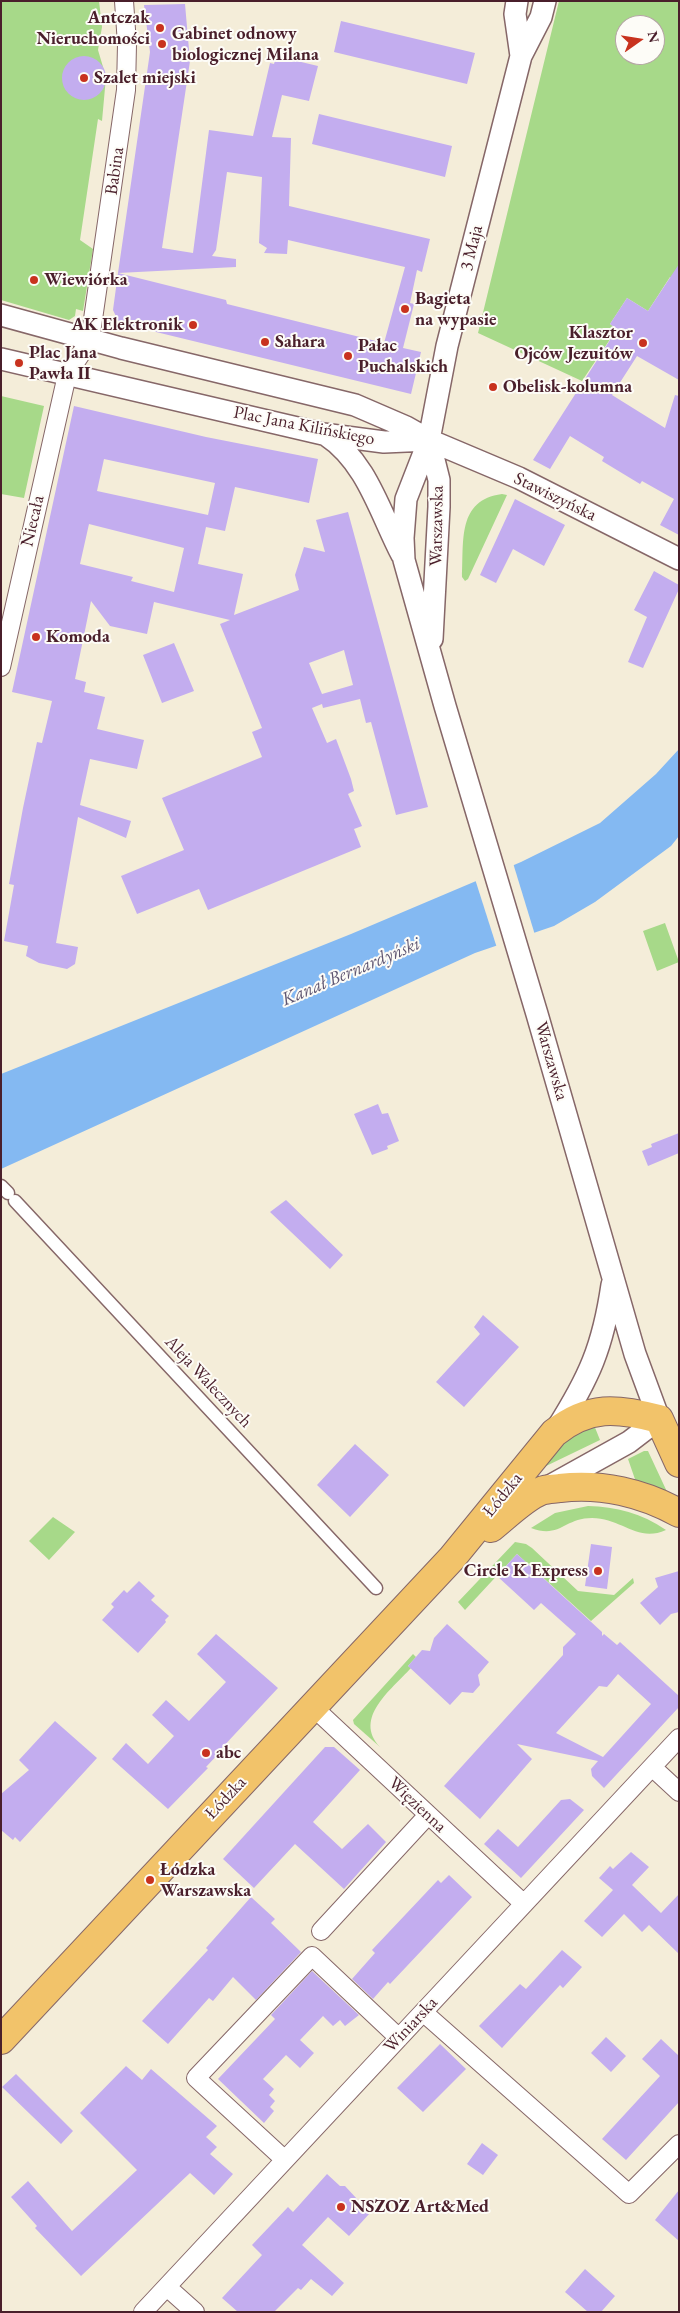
<!DOCTYPE html>
<meta charset="utf-8">
<style>
body{margin:0}
#map{position:relative;width:680px;height:2313px;overflow:hidden;background:#f4edd9;font-family:"EB Garamond",serif}
canvas{display:block}
.frame{position:absolute;inset:0;border:2px solid #4a1f2b;pointer-events:none}
.north{position:absolute;left:615px;top:15px;width:50px;height:50px;box-sizing:border-box;background:#fdfcf7;border:1px solid #b5a4a5;border-radius:50%;rotate:77deg;font-size:14px;font-weight:700;line-height:20px;text-align:center;color:#4a1f2b}
.north::after{content:'';display:block;margin:auto;width:18px;height:22px;background:#c8321e;clip-path:polygon(50% 0,100% 100%,50% 72%,0 100%)}
</style>
<div id="map">
<canvas width="680" height="2313"></canvas>
<div class="frame"></div>
<div class="north">N</div>
</div>
<script>
const ctx = document.querySelector('canvas').getContext('2d');
ctx.lineJoin = 'round';
function fill(path, color) {
  ctx.fillStyle = color;
  ctx.fill(path, 'evenodd');
}
function strokePath(path, color, width, dash) {
  ctx.strokeStyle = color;
  ctx.lineWidth = width;
  ctx.lineCap = dash ? 'butt' : 'round';
  ctx.setLineDash(dash || []);
  ctx.stroke(path);
}
function write(font, color, halo, rows, align = 'center') {
  ctx.font = font + ' "EB Garamond",serif';
  ctx.lineWidth = 4;
  ctx.setLineDash([]);
  ctx.textBaseline = 'middle';
  ctx.strokeStyle = halo;
  ctx.fillStyle = color;
  for (const [text, x, y, turn = 0] of rows) {
    ctx.save();
    ctx.translate(x, y);
    ctx.rotate((+turn || 0) * Math.PI / 180);
    ctx.textAlign = isNaN(turn) ? turn : align;
    if (halo) ctx.strokeText(text, 0, 0);
    ctx.fillText(text, 0, 0);
    ctx.restore();
  }
}
const green = new Path2D(`
 M1,1H99L102,27L98,50L106,77L102,121L98,119L80,240L93,249L83,311L76,309L75,316L69,320L1,300Z
 M559,1H679V282L670,277L648,311L627,298L610,324L617,329L582,381L478,333ZM625,25H655V55H625Z
 M1,396L44,406L24,498L1,494Z
 M502,494L507,495L468,579L465,581L462,577C464,541 457,500 502,494Z
 M665,923L679,962L657,971L643,931Z
 M592,1420L600,1440L544,1467L560,1442Z
 M644,1451H648L669,1496L637,1485L628,1459Z
 M588,1506C616,1507 642,1513 666,1530C637,1543 622,1518 592,1518C564,1518 560,1539 531,1528L555,1513Z
 M53,1517L75,1532L49,1560L29,1541Z
 M515,1542L526,1544L532,1548L578,1591L614,1595L633,1578L634,1583L591,1621L517,1554L465,1610L458,1602Z
 M413,1654L416,1657L408,1666L411,1668C391,1690 353,1718 380,1747L354,1724L353,1720Z`);
const water = new Path2D(`
 M679,749V836L671,846L595,902L554,926L475,953L1,1169V1074L351,934L521,862L600,823L656,774Z`);
const pier = new Path2D(`
 M513,863L535,935L497,948L475,879Z`);
const building = new Path2D(`
 M185,4L190,61L162,248L193,253L209,130L253,136L270,63L274,64L276,56L318,66L309,101L282,95L272,137L291,138L289,206L430,239L422,272L417,270L410,303L414,304L403,348L421,352L411,394L119,323L113,310L118,273L226,300L227,304L384,343L405,267L288,240L287,254L264,253L267,248L259,243L262,177L227,172L216,250L212,256L236,259V267L118,273L150,52L144,5Z
 M341,21L475,53L467,84L334,52Z
 M62 78a22 22 0 1 1 44 0a22 22 0 1 1-44 0Z
 M319,114L452,146L445,177L312,144Z
 M679,264V380L637,356L612,395L665,428L675,395L679,396V535L660,525L674,499L642,481L640,484L602,461L604,457L570,436L550,469L533,460L617,329L610,324L627,298L648,311Z
 M74,406L206,437L318,459L309,503L235,487L225,531L206,527L198,564L243,574L234,615L299,590L295,575L304,547L325,552L316,520L348,512L428,807L396,815L371,722L366,723L360,699L323,708L322,704L312,708L327,743L336,739L351,779L354,791L348,794L362,826L354,829L361,847L208,910L199,889L137,914L121,876L184,850L162,798L262,757L252,732L262,728L220,624L230,620L154,602L147,634L110,626L91,601L75,679L86,682L84,692L105,697L97,729L144,740L137,769L90,759L80,805L131,821L126,838L78,817L56,943L78,947L75,964L67,969L39,963L26,956L28,946L4,941L14,885L9,884L23,808L37,742L42,743L52,701L12,692ZM104,459L215,483L208,515L97,491ZM89,524L184,548L174,592L131,581L133,577L80,564ZM344,650L353,685L322,694L309,663Z
 M515,499L565,525L544,566L513,549L496,583L480,575Z
 M654,571L679,585V589L643,668L628,662L647,617L634,610Z
 M174,643L194,691L162,703L143,655Z
 M378,1104L382,1114L388,1113L399,1141L387,1146L388,1149L372,1155L354,1114Z
 M679,1133V1153L648,1166L642,1151L652,1147L651,1144Z
 M286,1200L343,1255L330,1269L270,1212Z
 M483,1315L519,1347L464,1407L436,1382L480,1334L474,1327Z
 M355,1444L389,1475L350,1517L317,1485Z
 M591,1544L612,1547L607,1589L585,1586Z
 M517,1554L602,1632V1636L604,1634L617,1645L620,1642L679,1696V1707L604,1788L592,1776L591,1769L598,1761L517,1744L532,1759L480,1819L444,1786L563,1655V1647L576,1634L541,1603L534,1610L497,1576ZM618,1674L651,1704L603,1757L556,1733L599,1686L607,1687Z
 M679,1571V1612L671,1614L660,1625L640,1603L658,1587L655,1578Z
 M139,1581L155,1596L151,1600L169,1616L165,1620L166,1622L138,1653L102,1620L114,1607L111,1604L124,1590L127,1593Z
 M447,1624L489,1662L478,1675L480,1685L473,1693L462,1692L450,1705L408,1666L422,1650L430,1651L434,1638Z
 M216,1634L278,1688L220,1750L221,1751L206,1767L208,1768L168,1809L112,1759L126,1743L148,1764L174,1736L152,1715L166,1700L189,1721L226,1682L197,1654Z
 M55,1721L97,1758L20,1842L15,1837L13,1840L1,1830V1794L29,1770L19,1760Z
 M325,1747H334L360,1770L313,1822L342,1849L368,1824L386,1842L344,1889L295,1844L254,1888L223,1859Z
 M570,1799L584,1810L521,1878L484,1844L498,1829L518,1847L561,1800Z
 M631,1852L649,1867L632,1885L661,1913L679,1894V1954L649,1925L642,1932L624,1914L602,1937L584,1921L613,1890L599,1878L610,1866L613,1869Z
 M449,1875L472,1897L390,1984L388,1982L373,1999L352,1979L375,1953L372,1950L422,1897L438,1880L441,1883Z
 M251,1897L275,1919L271,1923L301,1952L256,2000L233,1977L213,2001L209,1998L168,2044L142,2021L208,1950L206,1948Z
 M562,1950L582,1967L563,1988L560,1985L502,2048L479,2026L520,1984L526,1989Z
 M312,1971L359,2015L345,2026L340,2020L333,2026L323,2016L300,2040L314,2053L300,2068L286,2055L263,2079L274,2089L269,2095L275,2101L270,2107L274,2111L264,2123L218,2079L275,2019L271,2015Z
 M606,2037L626,2056L611,2072L591,2053Z
 M661,2039L679,2056V2102L626,2160L602,2139L660,2076L642,2059Z
 M440,2044L466,2069L423,2112L397,2088Z
 M126,2066L142,2080L151,2069L217,2126L206,2137L217,2147L210,2154L233,2174L214,2195L190,2173L81,2276L35,2228L37,2226L11,2197L28,2181L72,2231L137,2170L80,2113Z
 M16,2074L73,2131L61,2144L2,2087Z
 M482,2143L498,2155L483,2175L467,2164Z
 M327,2174L340,2186H345L370,2213L349,2236L328,2217L302,2245L344,2283L332,2296L311,2279L301,2290L298,2288L274,2312H238L222,2298L262,2255L252,2245L288,2207L293,2212Z
 M679,2190V2241L655,2220Z
 M585,2269L615,2296L601,2312H588L565,2292Z`);
const pedestrian = new Path2D(`
 M1,1186L8,1193
 M15,1201L376,1588`);
const minor = new Path2D(`
 M1,667L67,375L90,340L126,90L127,44L124,1
 M312,1706L524,1904
 M652,1767L679,1792
 M321,1931L428,1815
 M423,2012L629,2194L679,2144
 M285,2160L196,2078L312,1956L399,2038
 M167,2287L195,2312
 M143,2312L679,1738`);
const tertiary = new Path2D(`
 M517,1L515,14L521,56
 M545,1L541,17L521,56L447,346L429,440L406,499L403,538L404,560L445,706L537,1014L635,1354L659,1419L629,1442L548,1487
 M1,315L121,348L355,405L406,427L429,440L519,478L679,559
 M1,359L323,434L384,442L429,440
 M326,435C367,462 380,513 402,555
 M429,440L439,480V507L432,639
 M556,1430C589,1378 603,1347 612,1285`);
const primary = new Path2D(`
 M491,1528C505,1517 525,1497 541,1491C546,1489 554,1489 560,1488C601,1483 643,1493 679,1513
 M1,2040L452,1558L554,1433C589,1405 617,1408 659,1419L679,1463`);
const markers = [
 [160,28,5,"#c8321e"],
 [162,44,5,"#c8321e"],
 [84,78,5,"#c8321e"],
 [34,280,5,"#c8321e"],
 [405,309,5,"#c8321e"],
 [193,325,5,"#c8321e"],
 [265,342,5,"#c8321e"],
 [643,343,5,"#c8321e"],
 [348,356,5,"#c8321e"],
 [19,363,5,"#c8321e"],
 [493,387,5,"#c8321e"],
 [36,637,5,"#c8321e"],
 [598,1571,5,"#c8321e"],
 [206,1753,5,"#c8321e"],
 [150,1880,5,"#c8321e"],
 [341,2207,5,"#c8321e"]
];
const poiNames = [
 ["Antczak",150,18,"right"],
 ["Nieruchomości",150,39,"right"],
 ["Gabinet odnowy",172,34],
 ["biologicznej Milana",172,55],
 ["Szalet miejski",94,78],
 ["Wiewiórka",44,280],
 ["Bagieta",415,299],
 ["na wypasie",415,320],
 ["AK Elektronik",183,325,"right"],
 ["Klasztor",633,333,"right"],
 ["Ojców Jezuitów",633,354,"right"],
 ["Sahara",275,342],
 ["Pałac",358,346],
 ["Puchalskich",358,367],
 ["Plac Jana",29,353],
 ["Pawła II",29,374],
 ["Obelisk-kolumna",503,387],
 ["Komoda",46,637],
 ["Circle K Express",588,1571,"right"],
 ["abc",216,1753],
 ["Łódzka",160,1870],
 ["Warszawska",160,1891],
 ["NSZOZ Art&Med",351,2207]
];
const streetNames = [
 ["Babina",115,171,-82],
 ["3 Maja",472,248,-76],
 ["Plac Jana Kilińskiego",304,426,11],
 ["Stawiszyńska",555,497,26],
 ["Niecała",33,521,-77],
 ["Warszawska",437,526,-89],
 ["Warszawska",551,1061,74],
 ["Aleja Walecznych",208,1382,47],
 ["Łódzka",503,1495,-51],
 ["Łódzka",226,1798,-47],
 ["Więzienna",417,1805,43],
 ["Winiarska",411,2025,-47]
];
const waterNames = [
 ["Kanał Bernardyński",351,972,-23]
];
fill(green, '#a7d989');
fill(water, '#84b9f2');
fill(pier, '#f4edd9');
fill(building, '#c3adef');
strokePath(pedestrian, '#866768', 15);
strokePath(minor, '#866768', 20);
strokePath(tertiary, '#866768', 24);
strokePath(primary, '#866768', 30);
strokePath(pedestrian, '#fff', 12);
strokePath(minor, '#fff', 18);
strokePath(tertiary, '#fff', 21);
strokePath(primary, '#f2c36a', 28);
for (const [x, y, r, color] of markers) {
  const dot = new Path2D();
  dot.arc(x, y, r, 0, 2 * Math.PI);
  ctx.fillStyle = color;
  ctx.fill(dot);
  strokePath(dot, '#fdfcf7', 2);
}
write('bold 18px', '#4a1f2b', '#fdfcf7', poiNames, 'left');
write('18px', '#4a1f2b', '#fdfcf7', streetNames);
write('italic 19px', '#5e5571', '#fdfcf7', waterNames);
</script>
